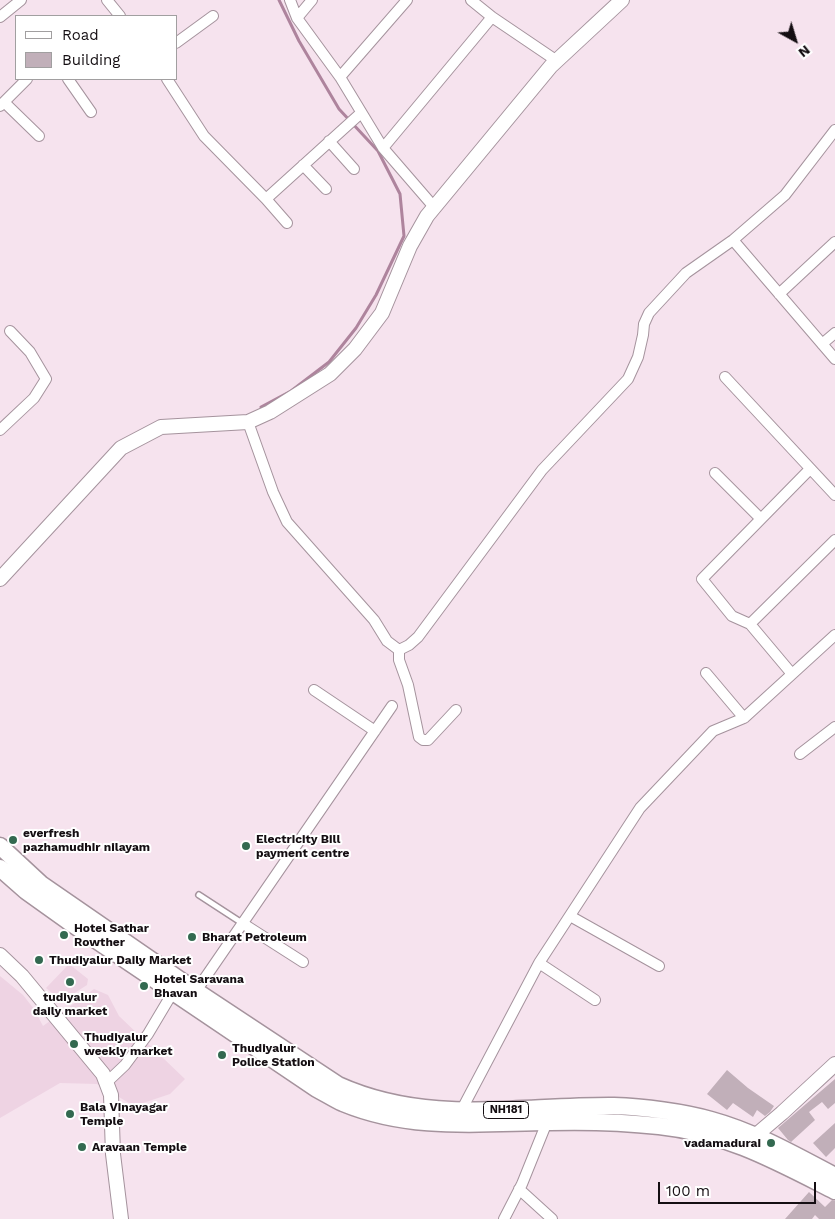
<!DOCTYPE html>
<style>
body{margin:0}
#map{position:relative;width:835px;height:1219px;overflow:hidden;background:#f6e3ee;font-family:"Work Sans",sans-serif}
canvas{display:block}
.legend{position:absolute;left:15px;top:15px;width:162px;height:65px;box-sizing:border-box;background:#fff;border:1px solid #a19fa0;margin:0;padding:6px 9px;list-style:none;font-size:15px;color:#140e12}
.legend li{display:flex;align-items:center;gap:10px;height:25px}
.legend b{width:25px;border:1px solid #a19fa0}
.north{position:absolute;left:770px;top:15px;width:50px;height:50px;-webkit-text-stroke:4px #fff;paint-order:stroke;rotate:141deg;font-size:14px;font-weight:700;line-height:20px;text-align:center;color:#140e12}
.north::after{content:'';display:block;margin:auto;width:18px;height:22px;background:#140e12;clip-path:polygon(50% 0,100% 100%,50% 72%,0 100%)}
.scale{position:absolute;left:658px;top:1182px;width:158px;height:22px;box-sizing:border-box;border:2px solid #140e12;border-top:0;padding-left:6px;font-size:15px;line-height:18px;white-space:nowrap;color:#140e12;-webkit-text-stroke:4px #fff;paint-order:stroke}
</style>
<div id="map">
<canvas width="835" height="1219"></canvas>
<ul class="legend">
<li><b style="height:6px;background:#fff"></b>Road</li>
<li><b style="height:14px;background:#c1afb9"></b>Building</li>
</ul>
<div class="north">N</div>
<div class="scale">100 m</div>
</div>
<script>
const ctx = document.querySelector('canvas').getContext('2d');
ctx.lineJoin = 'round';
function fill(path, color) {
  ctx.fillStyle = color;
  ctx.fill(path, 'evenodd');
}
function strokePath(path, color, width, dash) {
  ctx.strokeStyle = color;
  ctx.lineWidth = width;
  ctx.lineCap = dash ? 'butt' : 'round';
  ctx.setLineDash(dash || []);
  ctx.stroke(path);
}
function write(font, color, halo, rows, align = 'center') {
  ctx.font = font + ' "Work Sans",sans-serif';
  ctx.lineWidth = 4;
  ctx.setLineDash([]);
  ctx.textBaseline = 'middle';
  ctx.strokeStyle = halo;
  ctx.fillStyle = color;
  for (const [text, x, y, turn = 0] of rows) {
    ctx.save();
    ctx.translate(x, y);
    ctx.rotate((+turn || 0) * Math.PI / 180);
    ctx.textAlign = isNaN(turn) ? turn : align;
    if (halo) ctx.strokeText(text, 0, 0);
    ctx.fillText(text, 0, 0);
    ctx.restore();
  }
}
const built = new Path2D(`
 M69,964L88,979L87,985L62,1001L46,988Z
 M0,976L23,995L34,1009L43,1026L94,989L108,995L119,1016L185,1079L170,1094L134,1106L97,1084L60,1083L0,1118Z`);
const stream = new Path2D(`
 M261,407L291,391L329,362L356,328L376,295L404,236L400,194L378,151L339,109L299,41L279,0`);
const building = new Path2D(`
 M727,1070L748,1088L774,1106L770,1112L765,1116L757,1110L753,1117L733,1103L727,1110L707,1094Z
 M835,1079V1103L828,1109L822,1102L809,1112L815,1120L791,1142L788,1140L778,1128Z
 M835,1123V1148L826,1157L813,1143Z
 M809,1192L825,1207L832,1200L835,1201V1219H819L815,1215L812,1219H785Z`);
const service = new Path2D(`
 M199,895L242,923`);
const minor = new Path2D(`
 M107,0L120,16
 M290,0L297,18L340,77L383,148L434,207
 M471,0L492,17L557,61
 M0,17L21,0
 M297,18L312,0
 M176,43L213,16
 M340,77L407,0
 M68,79L91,112
 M167,79L204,136L266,199L287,223
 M4,102L39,136
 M0,106L27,79
 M329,141L354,169
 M383,148L492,17
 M303,165L326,189
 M266,199L361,113
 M733,240L835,359
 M779,294L835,242
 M822,344L835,333
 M725,377L835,495
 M248,422L273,492L287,522L374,620L387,641L399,650L409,645L418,637L542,470L628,379L638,357L643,335L644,324L649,313L686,273L733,240L785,195L835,130
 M0,430L34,398L46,379L30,352L10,331
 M715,473L761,519
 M750,624L732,616L702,579L810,469
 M399,650V660L408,685L419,737L423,740H428L456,710
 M706,673L744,718L835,635
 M792,674L750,624L835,540
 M314,690L375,731
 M800,754L835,727
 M570,916L659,966
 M242,923L303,962
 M539,963L595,1000
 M196,991L392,706
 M106,1083L125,1065L148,1034L173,992
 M461,1111L539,963L640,808L713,731L744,718
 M519,1189L552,1219
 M504,1219L522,1184L547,1122`);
const secondary = new Path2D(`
 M0,579L121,448L161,427L248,422L270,412L330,374L355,349L382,313L410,246L427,216L551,66L622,0
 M0,955L22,976L103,1074L111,1095L113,1154L121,1219
 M755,1136L782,1113L835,1064`);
const trunk = new Path2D(`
 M0,846L41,884L196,991L338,1085C429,1126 519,1105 614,1106C643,1107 684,1112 711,1120C755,1132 795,1155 835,1176
 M0,868L26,891L68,921L317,1089C325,1093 334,1099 343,1103C411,1131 478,1123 549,1122C586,1121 622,1122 659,1126C726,1133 776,1161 835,1191`);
const markers = [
 [13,840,5,"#336950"],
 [246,846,5,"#336950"],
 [64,935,5,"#336950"],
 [192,937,5,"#336950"],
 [39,960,5,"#336950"],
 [70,982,5,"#336950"],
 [144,986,5,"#336950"],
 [74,1044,5,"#336950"],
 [222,1055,5,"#336950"],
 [70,1114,5,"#336950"],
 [771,1143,5,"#336950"],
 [82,1147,5,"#336950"]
];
const shields = [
 [506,1110,45]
];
const shieldNames = [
 ["NH181",506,1110]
];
const poiNames = [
 ["everfresh",23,833],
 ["pazhamudhir nilayam",23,847],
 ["Electricity Bill",256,839],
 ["payment centre",256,853],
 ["Hotel Sathar",74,928],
 ["Rowther",74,942],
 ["Bharat Petroleum",202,937],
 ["Thudiyalur Daily Market",49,960],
 ["Hotel Saravana",154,979],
 ["Bhavan",154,993],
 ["tudiyalur",70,997,"center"],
 ["daily market",70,1011,"center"],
 ["Thudiyalur",84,1037],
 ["weekly market",84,1051],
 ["Thudiyalur",232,1048],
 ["Police Station",232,1062],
 ["Bala Vinayagar",80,1107],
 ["Temple",80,1121],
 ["vadamadurai",761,1143,"right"],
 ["Aravaan Temple",92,1147]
];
fill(built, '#eed3e3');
strokePath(stream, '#ae849d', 3);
fill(building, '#c1afb9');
strokePath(service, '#a5939d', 8);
strokePath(minor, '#a5939d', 12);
strokePath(secondary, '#a5939d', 16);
strokePath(trunk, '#a5939d', 19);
strokePath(service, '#fff', 5);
strokePath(minor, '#fff', 10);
strokePath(secondary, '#fff', 14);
strokePath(trunk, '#fff', 16);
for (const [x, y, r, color] of markers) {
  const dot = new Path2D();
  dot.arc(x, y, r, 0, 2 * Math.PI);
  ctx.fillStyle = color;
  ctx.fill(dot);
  strokePath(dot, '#fff', 2);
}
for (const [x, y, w] of shields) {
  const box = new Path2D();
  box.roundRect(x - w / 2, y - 8.5, w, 17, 4);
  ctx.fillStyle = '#fff';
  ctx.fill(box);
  strokePath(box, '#140e12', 1);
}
write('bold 11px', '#140e12', null, shieldNames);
write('bold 12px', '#140e12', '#fff', poiNames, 'left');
</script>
